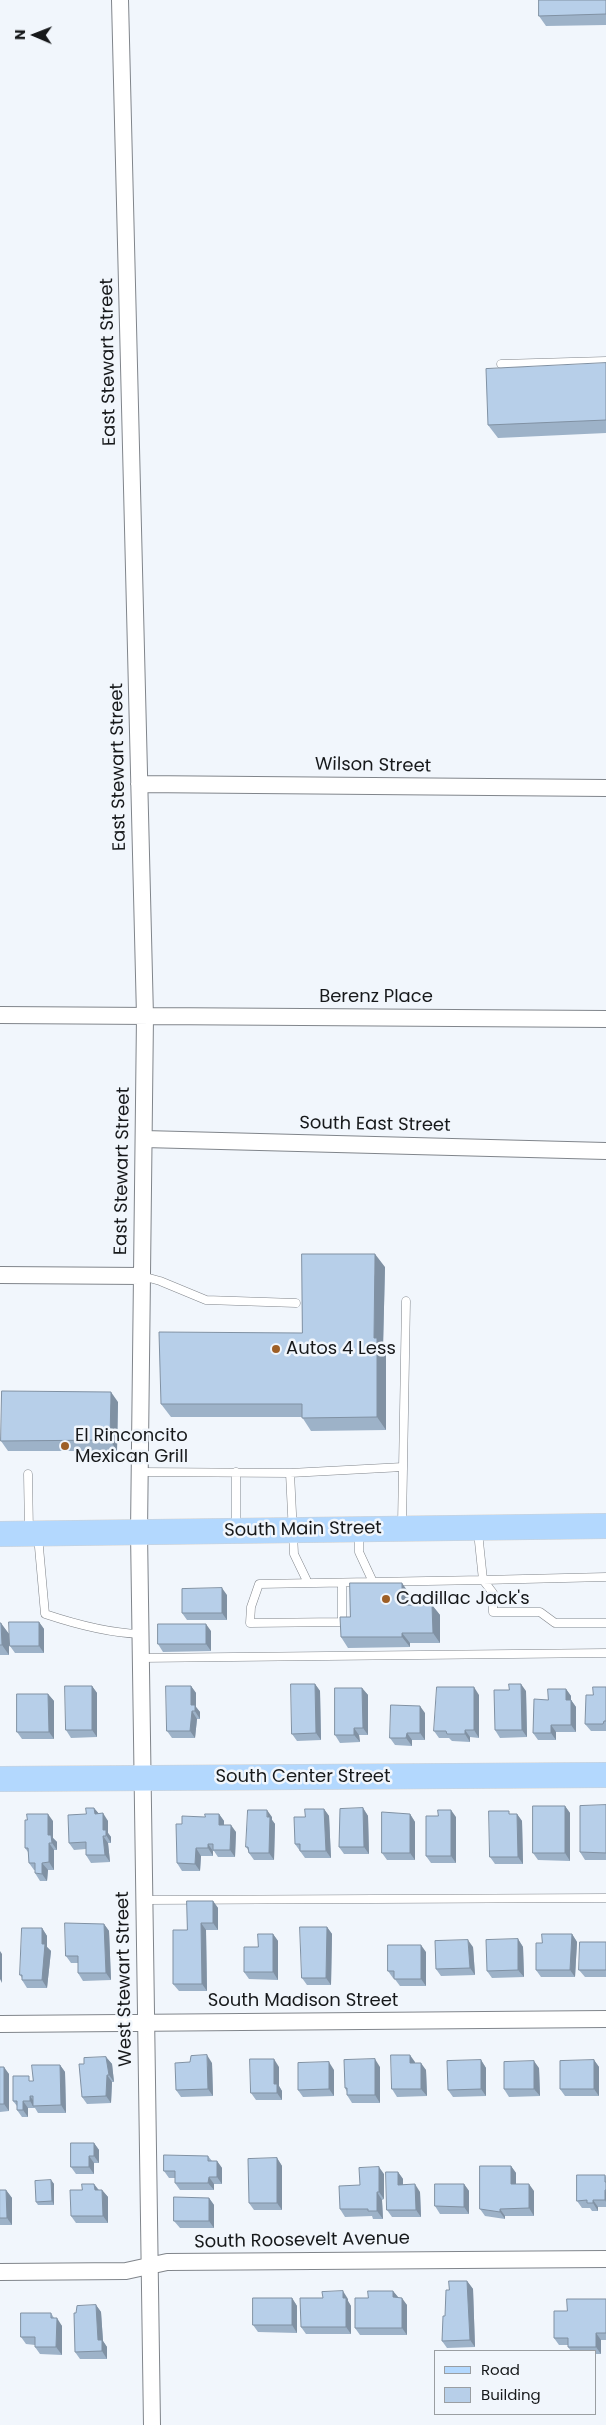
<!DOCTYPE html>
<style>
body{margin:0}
#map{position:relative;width:606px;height:2425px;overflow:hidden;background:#f1f6fc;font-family:Poppins,sans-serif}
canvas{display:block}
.legend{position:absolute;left:434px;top:2350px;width:162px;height:65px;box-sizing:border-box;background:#f1f6fc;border:1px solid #9a9ea2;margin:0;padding:6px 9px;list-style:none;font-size:15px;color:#17191b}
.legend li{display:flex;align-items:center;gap:10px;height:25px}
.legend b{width:25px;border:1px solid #9a9ea2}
.north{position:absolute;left:10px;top:10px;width:50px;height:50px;-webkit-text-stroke:4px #f1f6fc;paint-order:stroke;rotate:271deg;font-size:14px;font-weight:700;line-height:20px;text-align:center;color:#17191b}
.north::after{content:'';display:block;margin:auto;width:18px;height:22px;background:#17191b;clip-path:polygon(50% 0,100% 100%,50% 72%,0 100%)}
</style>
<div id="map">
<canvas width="606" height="2425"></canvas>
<ul class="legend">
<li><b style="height:6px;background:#b3d8fe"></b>Road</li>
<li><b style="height:14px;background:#b7cfe9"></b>Building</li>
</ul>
<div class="north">N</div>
</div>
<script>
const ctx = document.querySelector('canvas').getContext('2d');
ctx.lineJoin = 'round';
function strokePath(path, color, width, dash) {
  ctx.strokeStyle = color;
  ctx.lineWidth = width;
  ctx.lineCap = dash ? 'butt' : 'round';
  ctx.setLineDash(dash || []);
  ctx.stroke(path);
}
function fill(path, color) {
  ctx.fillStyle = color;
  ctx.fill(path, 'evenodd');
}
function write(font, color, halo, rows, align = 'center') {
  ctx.font = font + ' Poppins,sans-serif';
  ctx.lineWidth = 5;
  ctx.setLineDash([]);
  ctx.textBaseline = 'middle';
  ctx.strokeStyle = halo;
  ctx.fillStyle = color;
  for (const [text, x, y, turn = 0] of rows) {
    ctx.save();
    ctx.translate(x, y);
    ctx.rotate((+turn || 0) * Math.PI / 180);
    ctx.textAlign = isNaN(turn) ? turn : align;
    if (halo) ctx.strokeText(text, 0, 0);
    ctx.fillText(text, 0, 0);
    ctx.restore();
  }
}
const service = new Path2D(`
 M501,364L606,361
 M142,1276L160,1281L206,1300L296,1303
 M139,1472L290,1473L294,1554L308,1583
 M236,1472V1528
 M290,1473L403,1467
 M28,1474L29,1532
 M402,1524L406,1301
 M359,1531V1552L373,1582
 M38,1536L45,1614C75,1624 108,1633 140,1634
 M483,1580L493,1593V1612H540L555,1623H606
 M483,1580L606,1577
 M342,1583V1622L250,1623L251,1607L259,1584L483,1580L478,1532
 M140,1658L606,1653
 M145,1900L606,1898`);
const minor = new Path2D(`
 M120,0L145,1016L139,1532L152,2425
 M139,784L606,788
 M0,1015L606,1019
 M144,1139L606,1151
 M0,1275L142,1276
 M0,2024L606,2019
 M0,2272L126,2271L167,2262L606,2259`);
const primary = new Path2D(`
 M0,1534L606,1526
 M0,1779L606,1775`);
const wall = new Path2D(`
 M606,0V25L546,26L539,16Z
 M606,363V433L498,438L488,425Z
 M385,1267L383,1347L386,1351V1430L311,1431L302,1417H171L161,1404L302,1333Z
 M118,1402L117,1451H8L1,1441Z
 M409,1593V1605H432L440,1615V1643H410V1647L348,1648L341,1637L350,1617Z
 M227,1595V1620H187L182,1613Z
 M39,1622L44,1629V1653H15L10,1646Z
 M0,1623L9,1634V1655H0Z
 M211,1631V1651L163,1652L158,1644Z
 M315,1684L320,1691L321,1740L297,1741L292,1734Z
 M92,1686L97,1693V1737L71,1738L66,1730Z
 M191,1686L196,1693V1707L200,1712V1719H197L195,1738H172L167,1731Z
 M606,1687V1731H591L585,1724L593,1695Z
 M362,1688L368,1695V1735H359L360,1742L340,1743L335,1735Z
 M566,1689L571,1696V1700L576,1707V1732H556V1740H538L533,1733L548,1700Z
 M509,1690L526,1691L527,1737L500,1738L495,1730Z
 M48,1694L54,1701V1739H22L17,1732Z
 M479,1695V1738L470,1737V1742L452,1741L449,1738H439L434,1731Z
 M425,1713V1740H412V1746L395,1745L390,1738Z
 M606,1805V1860H585L580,1852Z
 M565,1806L570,1813V1861L538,1860L533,1853Z
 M94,1808L99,1814L108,1821V1833L111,1837V1843H108L110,1862L91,1863L86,1855V1849L74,1850L69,1843L86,1814Z
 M363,1808L368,1816L369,1854H344L339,1847Z
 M324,1809L329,1816L331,1858H305L295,1844L305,1817Z
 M219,1814L224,1821V1825L236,1832L235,1857H218L214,1851H213V1856H201L200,1871H182L177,1863L182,1824L205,1817Z
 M410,1814L415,1822V1860H387L382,1853Z
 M517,1814L522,1821L523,1864H495L490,1857Z
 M272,1817V1820L275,1824L274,1860H254L249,1853L248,1850L246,1847Z
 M456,1817V1863H431L426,1856Z
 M53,1821V1838L57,1842V1850H54V1870H48L47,1881H40L35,1873V1870H34L29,1863L28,1852L25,1848Z
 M213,1901L218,1908V1930H206L207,1991H179L173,1984L187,1930Z
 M104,1924L109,1931L111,1980L83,1981L78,1973V1963H71L66,1956Z
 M327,1927L332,1934L331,1985H307L302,1978Z
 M42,1928L47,1936V1947L51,1951L47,1988H27L22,1980V1978L20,1975Z
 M273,1934L278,1941V1980L249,1979L244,1972L258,1947Z
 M572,1934L577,1942L575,1977H541L536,1970L542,1943Z
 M518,1939L523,1947L524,1977L492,1978L487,1971Z
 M606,1942V1977H585L579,1970Z
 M473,1947L475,1975L441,1976L436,1969Z
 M426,1952V1986H400L394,1978H393L388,1971Z
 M106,2057L112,2064L114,2082H112L111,2103L87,2104L82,2097L84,2064Z
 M481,2060L486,2068V2096L453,2097L448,2090Z
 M594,2060L599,2067V2096H565L560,2089Z
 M212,2063L213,2096L181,2097L176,2090Z
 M415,2063L426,2070L427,2096L397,2097L392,2089Z
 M60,2065L65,2072L66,2113H38L35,2108H28V2117H22L17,2110V2106L13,2101L33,2081Z
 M0,2067L9,2074V2111L0,2112Z
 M279,2067V2086L282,2091V2100H256L251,2093Z
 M380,2067V2103H352L347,2095V2092L345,2088Z
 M539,2068L540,2096L509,2097L504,2089Z
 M334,2070V2096L303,2097L298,2090Z
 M94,2143L99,2150V2163H94V2174H76L71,2167Z
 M208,2156L212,2161H217L222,2168V2184H214V2190H180L175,2183V2178H169L164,2171Z
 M277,2158L282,2166V2210H254L249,2203Z
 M511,2166L516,2173V2184L534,2191V2216H505V2219L485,2216L480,2209Z
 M398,2172L403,2179V2185L420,2192L421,2217H392L387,2210Z
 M384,2174V2199L382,2200L383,2219H373L372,2216L345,2217L340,2209L360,2185Z
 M605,2175L606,2177V2207H598V2211H592L590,2208H582L577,2201Z
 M51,2180L54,2184V2205H38L36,2202Z
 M94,2184L99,2190H102L108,2197V2223H76L71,2216L82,2190Z
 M464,2184L469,2191V2214H440L435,2206Z
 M0,2190H6L12,2198V2225H0Z
 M209,2198L214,2205V2228H180L174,2221Z
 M467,2281L473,2289L475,2347L447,2348L442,2341L449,2290Z
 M393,2291L398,2298L407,2305V2335H360L355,2328L368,2298Z
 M292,2298L297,2306V2333L258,2332L253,2325Z
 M348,2299V2301L351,2306V2334H306L301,2327Z
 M606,2299V2340H601V2354H595V2351H571L568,2347V2345H559L554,2338L567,2311Z
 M96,2305L101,2312L103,2341L107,2347V2359H80L75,2352L76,2313Z
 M51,2313L54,2318L62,2326V2355L40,2354L35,2347V2345L26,2344L21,2337Z`);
const shadedWall = new Path2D(`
 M375,1254L385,1267L383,1347L386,1351V1430L377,1417L374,1338Z
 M111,1392L118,1402L117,1451L110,1440Z
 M402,1583L409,1593V1615L402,1605Z
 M222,1588L227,1595V1620L222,1613Z
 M432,1605L440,1615V1643L433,1633Z
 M39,1622L44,1629V1653L39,1646Z
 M1,1623L9,1634V1655L2,1645Z
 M206,1624L211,1631V1651L206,1644Z
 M402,1633L410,1643V1647L402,1637Z
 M315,1684L320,1691L321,1740L316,1733Z
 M521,1684L526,1691L527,1737L522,1730Z
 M92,1686L97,1693V1737L92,1730Z
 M191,1686L196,1693V1707L200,1712V1719L191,1705Z
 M474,1687L479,1695V1738L474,1730Z
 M362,1688L368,1695V1735L363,1728Z
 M566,1689L571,1696V1707L566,1700Z
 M48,1694L54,1701V1739L49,1732Z
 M571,1700L576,1707V1732L571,1725Z
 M420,1706L425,1713V1740L420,1733Z
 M192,1711L197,1719L195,1738L190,1731Z
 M551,1725L556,1732V1740L551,1733Z
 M354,1728L359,1735L360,1742L354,1735Z
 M465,1730L470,1737V1742L465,1734Z
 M407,1733L412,1740V1746L406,1738Z
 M565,1806L570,1813V1861L565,1853Z
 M94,1808L100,1815L95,1814Z
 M363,1808L368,1816L369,1854L364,1847Z
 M324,1809L329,1816L331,1858L326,1851Z
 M267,1810L272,1817V1820L275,1824L274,1860L269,1853Z
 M451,1810L456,1817V1863L451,1856Z
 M103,1813L108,1821V1833L111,1837V1843L103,1830Z
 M48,1814L53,1821V1838L57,1842V1850L52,1843L48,1835Z
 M219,1814L224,1821V1832L219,1825Z
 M410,1814L415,1822V1860L410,1853Z
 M517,1814L522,1821L523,1864L518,1857Z
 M231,1825L236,1832L235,1857L230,1850Z
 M103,1836L108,1843L110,1862L105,1855Z
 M49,1843L54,1850V1870L49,1862Z
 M208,1844L213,1851V1856L208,1848Z
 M196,1848L201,1856L200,1871L195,1864Z
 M42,1863L48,1870L47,1881L42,1874Z
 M213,1901L218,1908V1930L213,1923Z
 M201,1923L206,1930L207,1991L202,1984Z
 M104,1924L109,1931L111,1980L106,1973Z
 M327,1927L332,1934L331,1985L326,1978Z
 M42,1928L47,1936V1947L51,1951L47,1988L42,1980Z
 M273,1934L278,1941V1980L273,1972Z
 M572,1934L577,1942L575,1977L570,1970Z
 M518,1939L523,1947L524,1977L518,1970Z
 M468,1940L473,1947L475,1975L470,1968Z
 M421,1945L426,1952V1986L421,1979Z
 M0,1951L2,1954V1983L0,1979Z
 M207,2055L212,2063L213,2096L208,2089Z
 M410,2055L415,2062V2070L410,2063Z
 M106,2057L112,2064L114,2082L109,2075Z
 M274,2059L279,2067V2086L282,2091V2100L277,2093L274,2084Z
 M375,2059L380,2067V2103L375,2095Z
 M481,2060L486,2068V2096L481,2089Z
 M594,2060L599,2067V2096L594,2089Z
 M534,2061L539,2068L540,2096L534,2089Z
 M329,2062L334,2070V2096L329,2089Z
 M421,2063L426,2070L427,2096L421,2089Z
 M60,2065L65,2072L66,2113L61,2105Z
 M4,2067L9,2074V2111L4,2104Z
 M107,2075L112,2082L111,2103L106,2096Z
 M30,2096L35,2103L33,2106L30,2101Z
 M23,2101L28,2108V2117L23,2110Z
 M94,2143L99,2150V2163L94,2156Z
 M89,2156L94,2163V2174L89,2167Z
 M277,2158L282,2166V2210L277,2203Z
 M217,2161L222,2168V2184L217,2177Z
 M511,2166L516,2173V2191L511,2184Z
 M379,2167L384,2174V2199L379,2192Z
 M398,2172L403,2179V2192L398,2185Z
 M209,2177L214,2184V2190L208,2183Z
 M51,2180L54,2184V2205L52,2201Z
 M94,2184L99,2191L95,2190Z
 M415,2184L420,2192L421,2217L416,2210Z
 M464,2184L469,2191V2214L464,2207Z
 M529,2184L534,2191V2216L529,2208Z
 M6,2190L12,2198V2225L7,2218Z
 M102,2190L108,2197V2223L103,2216Z
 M605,2190L606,2192V2202L605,2200Z
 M377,2192L382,2200L383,2219L377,2211Z
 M209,2198L214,2205V2228L209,2221Z
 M593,2200L598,2207V2211L593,2203Z
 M500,2209L505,2216V2219L500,2212Z
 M467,2281L473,2289L475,2347L470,2340Z
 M343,2291L348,2299V2301L351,2306V2334L346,2327L343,2298Z
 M393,2291L399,2298L393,2297Z
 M292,2298L297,2306V2333L292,2325Z
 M402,2298L407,2305V2335L402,2328Z
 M96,2305L101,2312L103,2341L107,2347V2359L102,2351L98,2340Z
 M57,2318L62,2326V2355L56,2347Z
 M596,2333L601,2340V2354L596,2347Z`);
const building = new Path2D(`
 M539,0H606V14L539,16Z
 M606,363V420L488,425L486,369Z
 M302,1254H375L374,1338H377V1417L302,1418V1404H161L159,1332L302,1333Z
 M2,1391L111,1392L110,1440L1,1441Z
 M350,1583H402V1605H432L433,1633H402V1637H341L340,1617H350Z
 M222,1588V1613H182V1589Z
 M9,1622H39V1646H10Z
 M0,1623H1L2,1645H0Z
 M158,1624H206V1644H158Z
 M291,1684H315L316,1733L292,1734Z
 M509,1684H521L522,1730H495L494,1690H509Z
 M65,1686H92V1730H66Z
 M166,1686H191V1705H195V1711H192L190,1731H167Z
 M437,1687H474V1730H465V1734H447L446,1731H434Z
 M593,1687H606V1721H604L603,1724H585L586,1695H593Z
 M335,1688H362L363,1728H354V1735H335Z
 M548,1689H566V1700H571V1725H551V1733H533L534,1699L548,1700Z
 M17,1694H48L49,1732H17Z
 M391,1705L420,1706V1733H407L406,1738H390Z
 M606,1805V1853L580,1852V1806Z
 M533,1806H565V1853H533Z
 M86,1808H94L95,1814L103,1813V1830H106V1836H103L105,1855H86V1842L69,1843L68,1815L86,1814Z
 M363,1808L364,1847H339L340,1809Z
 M305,1809H324L326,1851H300V1844H295L294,1817H305Z
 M248,1810H267V1817H270L269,1853H249L248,1847H246Z
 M438,1810H451V1856H426V1816H438Z
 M489,1811H509V1814H517L518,1857H490Z
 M382,1812L410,1814V1853H382Z
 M27,1814H48V1835H51L52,1843H49V1862L42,1863V1874L35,1873V1863H29L28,1848H25V1820H27Z
 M205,1814H219V1825H231L230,1850H213V1844H208V1848H196L195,1864L177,1863L176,1824H182V1816L205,1817Z
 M187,1901H213V1923H201L202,1984H173V1930H187Z
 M65,1923L104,1924L106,1973H78V1956H66Z
 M300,1927H327L326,1978H302Z
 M22,1928H42V1944H45L42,1980H22V1975H20Z
 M258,1934H273V1972H244V1947H258Z
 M542,1934H572L570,1970H536V1943H542Z
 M518,1939V1970L487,1971L486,1940Z
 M468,1940L470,1968L436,1969L435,1941Z
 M580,1942H606V1970H579Z
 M388,1945H421V1979H394V1971H388Z
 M207,2055L208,2089L176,2090L175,2063L190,2062L191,2056Z
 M391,2055H410V2063H421V2089H392Z
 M106,2057L109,2075H107L106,2096L82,2097L79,2064H84V2058Z
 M250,2059H274V2084H277V2093H251Z
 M375,2059V2095H347V2088H345L344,2060Z
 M481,2060V2089L448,2090L447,2061Z
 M594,2060V2089H560V2061Z
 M534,2061V2089H504V2062Z
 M329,2062V2089L298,2090V2063Z
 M32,2065H60L61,2105L33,2106V2096H30V2101H23V2110H17V2101H13V2076H29V2081H33Z
 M0,2067H4V2104H0Z
 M71,2143H94V2156H89V2167H71Z
 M164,2155L208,2156V2161H217V2177H209L208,2183H175V2171H164Z
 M277,2158V2203H249L248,2159Z
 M480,2166H511V2184H529V2208L500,2209V2212L480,2209Z
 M379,2167V2192H377V2211H368V2209H340L339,2186L360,2185L359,2168Z
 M386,2172H398V2185L415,2184L416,2210H387Z
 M577,2175H605V2182H606V2190H605V2200H593V2203H587V2200L577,2201Z
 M51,2180L52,2201L36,2202L35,2181Z
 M82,2184H94L95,2190H102L103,2216H71L70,2190H82Z
 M435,2184H464V2207L435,2206Z
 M0,2190H6L7,2218H0Z
 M174,2197L209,2198V2221H174Z
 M449,2281H467L470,2340L442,2341L443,2316H445L446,2290H449Z
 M343,2291V2298H346V2327H301L300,2298H323L322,2292Z
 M368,2291H393V2297L402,2298V2328H355V2298H368Z
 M253,2298H292V2325H253Z
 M567,2299H606V2333H596V2347H568V2338H554V2311H567Z
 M96,2305L98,2340H102V2351L75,2352L74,2313H76L77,2306Z
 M21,2313H51V2318H57L56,2347H35V2337H21Z`);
const markers = [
 [276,1349,5,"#9e5f26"],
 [65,1446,5,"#9e5f26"],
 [386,1599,5,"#9e5f26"]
];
const streetNames = [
 ["East Stewart Street",109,362,-91],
 ["Wilson Street",373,766,1],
 ["East Stewart Street",119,767,-91],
 ["Berenz Place",376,997],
 ["South East Street",375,1125,1],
 ["East Stewart Street",123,1171,-89],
 ["South Main Street",303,1530,-1],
 ["South Center Street",303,1777],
 ["West Stewart Street",125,1979,-91],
 ["South Madison Street",303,2001],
 ["South Roosevelt Avenue",302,2241,-1]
];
const poiNames = [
 ["Autos 4 Less",286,1349],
 ["El Rinconcito",75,1436],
 ["Mexican Grill",75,1457],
 ["Cadillac Jack's",396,1599]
];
strokePath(service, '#80858b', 9);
strokePath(minor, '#80858b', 18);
strokePath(primary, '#d1d1d1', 26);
strokePath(service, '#fff', 8);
strokePath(minor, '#fff', 16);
strokePath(primary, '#b3d8fe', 25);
fill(wall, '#9db2c8');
fill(shadedWall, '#8091a3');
fill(building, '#b7cfe9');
strokePath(building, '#8091a3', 1);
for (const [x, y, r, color] of markers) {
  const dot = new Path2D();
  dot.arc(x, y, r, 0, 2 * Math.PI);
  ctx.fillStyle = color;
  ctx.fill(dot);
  strokePath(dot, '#f1f6fc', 2);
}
write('18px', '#17191b', '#f1f6fc', streetNames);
write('18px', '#17191b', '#f1f6fc', poiNames, 'left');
</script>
